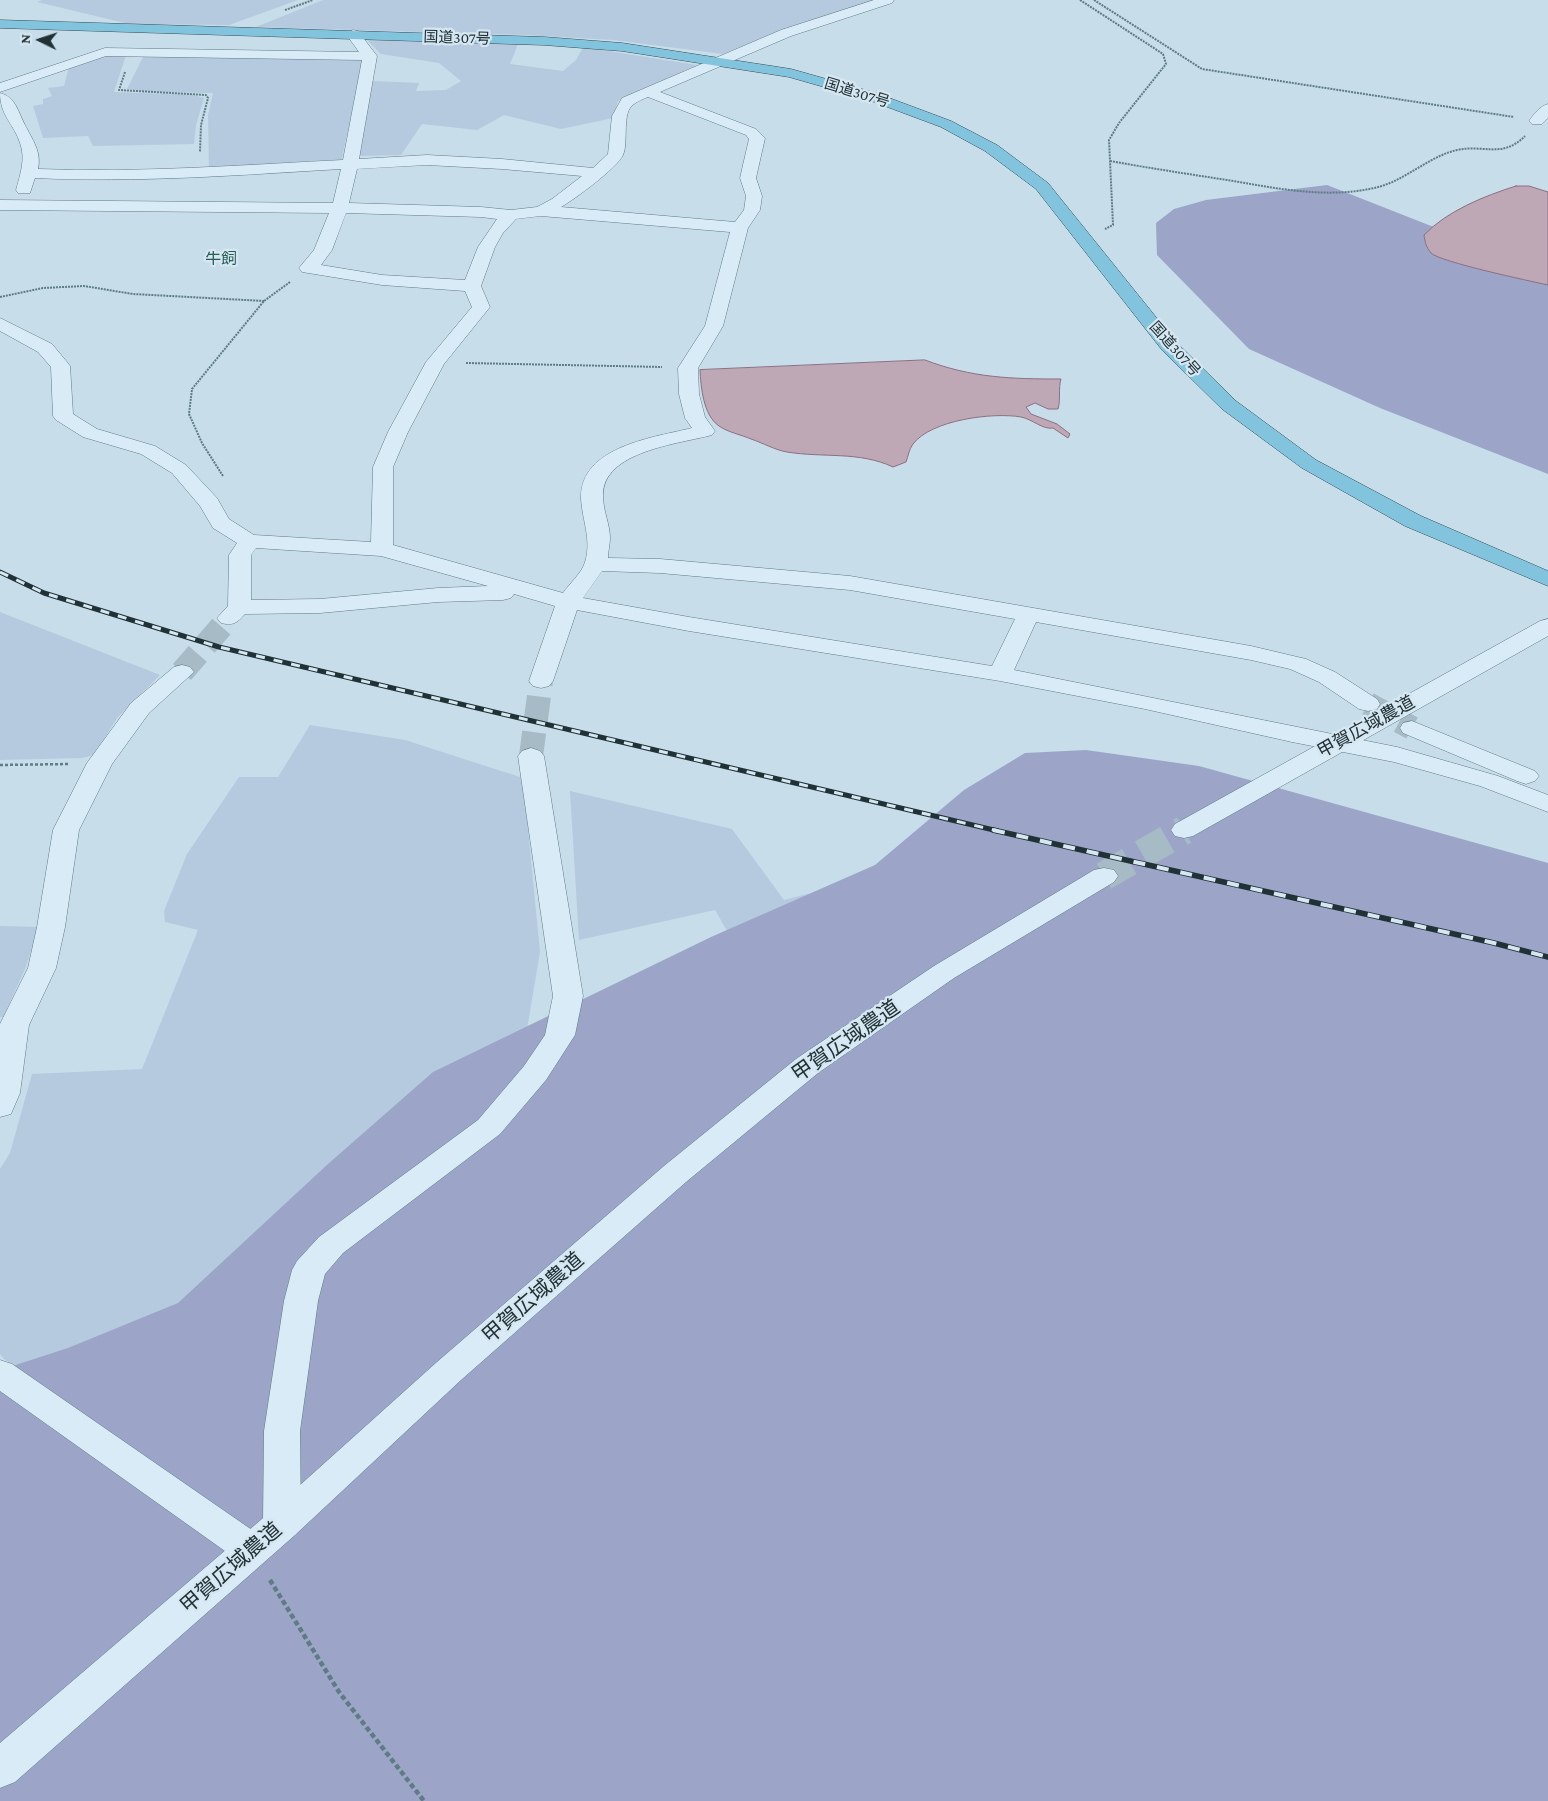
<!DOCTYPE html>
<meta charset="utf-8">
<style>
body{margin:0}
#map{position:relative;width:1548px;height:1801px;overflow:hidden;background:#c7ddea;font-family:"Crimson Pro",serif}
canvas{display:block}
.north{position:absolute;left:15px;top:15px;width:50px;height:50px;-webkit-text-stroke:4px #d6e7f2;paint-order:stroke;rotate:274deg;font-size:14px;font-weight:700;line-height:20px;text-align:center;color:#203236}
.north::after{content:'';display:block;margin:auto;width:18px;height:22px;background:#203236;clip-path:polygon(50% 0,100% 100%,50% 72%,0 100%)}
</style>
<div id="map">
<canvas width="1548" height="1801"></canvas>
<div class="north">N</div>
</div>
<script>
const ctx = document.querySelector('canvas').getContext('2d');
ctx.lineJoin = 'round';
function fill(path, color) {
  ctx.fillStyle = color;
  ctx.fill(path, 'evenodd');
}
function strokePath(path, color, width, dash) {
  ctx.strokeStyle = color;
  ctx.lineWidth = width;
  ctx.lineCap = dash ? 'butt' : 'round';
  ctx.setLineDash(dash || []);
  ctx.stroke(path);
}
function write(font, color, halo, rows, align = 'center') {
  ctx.font = font + ' "Crimson Pro","Noto Sans JP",serif';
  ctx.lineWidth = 4.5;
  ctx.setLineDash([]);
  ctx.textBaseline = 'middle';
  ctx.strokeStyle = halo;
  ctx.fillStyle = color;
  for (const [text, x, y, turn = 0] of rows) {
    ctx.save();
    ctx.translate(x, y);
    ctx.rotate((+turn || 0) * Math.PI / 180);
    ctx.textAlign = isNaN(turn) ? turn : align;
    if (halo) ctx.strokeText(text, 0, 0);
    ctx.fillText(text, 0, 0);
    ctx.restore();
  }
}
const farmland = new Path2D(`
 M42,0H298L229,25L129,24L37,2Z
 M323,0H874L786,28L723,54L613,40L524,35L256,27Z
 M367,40L518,44L510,64L563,71L576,60L583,47L697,65L618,101L613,118L561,129L504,115L477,130L422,124L401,155L358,156L373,81L419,83L416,91L446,90L461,81L439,63L381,54Z
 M105,55H126L114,92L194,95L204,98L196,125L194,144L93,146L88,136L43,138L33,106L43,104V99L52,96L48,88L64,86L69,67Z
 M144,55L364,58L341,162L209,168L208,115L213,93L149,92L127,89Z
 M0,612L160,675L117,718L94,755L82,758L0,760Z
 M310,725L405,740L523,778L540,952L525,1041L124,1447L4,1359L0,1354V1169L10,1153L32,1074L142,1069L198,930L165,922L164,911L187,854L239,777H278Z
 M570,791L732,829L784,900L905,869L750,971L715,910L579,940Z
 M0,926L39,927L25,969L3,1017H0Z`);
const green = new Path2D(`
 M1327,185L1548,272V474L1380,408L1249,349L1157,255L1156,223L1174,209L1206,200Z
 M1086,750L1199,766L1548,863V1801H0V1370L68,1348L178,1303L328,1164L433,1072L711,937L875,865L964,790L1025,753Z`);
const water = new Path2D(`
 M1516,186H1529L1548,192V285C1530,281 1440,262 1431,253C1426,247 1425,242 1424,235C1447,211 1484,196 1516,186Z
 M925,360C972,378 1012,379 1061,379C1058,389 1061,399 1058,409H1048L1035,403L1026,407L1031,414L1057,424L1070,434L1068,438L1053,428C1043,430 1032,419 1021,417C993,412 931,420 913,444C909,449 908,457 906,462L893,467C859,451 823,458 787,452C775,450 763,443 751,439C742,435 727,432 719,426C703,415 701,387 700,370Z`);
const minorTunnel = new Path2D(`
 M182,672L229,618
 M1368,704L1412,728
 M531,756L541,681`);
const tertiaryTunnelFar1 = new Path2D(`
 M1182,831L1184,830`);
const tertiaryTunnel = new Path2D(`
 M1104,876L1184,830`);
const pathFar2 = new Path2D(`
 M1080,0L1163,54L1166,64L1119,123L1109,140L1113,225L1105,229
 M1094,0L1202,69L1514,117
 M285,10L313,0
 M125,72L119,90L206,95L208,98L201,125L200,152
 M1110,161C1149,168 1188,174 1227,180C1275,188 1325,199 1374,188C1404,182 1427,157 1457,150C1484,144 1502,159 1525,136
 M0,297L43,288L84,286L133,294L264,301
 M466,363L662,367
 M223,476L202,443L189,414L192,389L264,301L290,282`);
const pathFar1 = new Path2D(`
 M0,765L69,764`);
const path = new Path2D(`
 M270,1580L339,1692L424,1801`);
const minor = new Path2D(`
 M874,0H894L892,3L791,36L660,92L756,129L765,138L756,178L762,196L760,210L748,228L723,326L698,368L699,394L705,417L715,431L712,435C679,444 602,451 603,496C603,511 610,524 610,538C610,545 608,551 608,558L660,559L850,576L1251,646L1306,659L1335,672L1377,699L1380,704L1377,709L1368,711L1359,709L1319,682L1290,669L1251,660L1036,622L1014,670L1397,747L1498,776L1548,795V812L1480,786L1394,762L1292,742L1145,709L1000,681L689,631L577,610L553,681L549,686L541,688L533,686L529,681L555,606L514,594L511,598L503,600L438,602L320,613L245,614C237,623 233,626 221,623L217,618L228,606L229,555L237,543L213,528L200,506L172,473L141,454L83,437L56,420L53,416L51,367L38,352L0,331V318L52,344L67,362L70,366L73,414L97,429L155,446L186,465L217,498L229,519L254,535L371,542L373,467L388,432L426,362L472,307L465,291L382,285L302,272L299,268L314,250L329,213L0,210V200L333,203L341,169C239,175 137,183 35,178L30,193H18L16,190C20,175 26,159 20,143C14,124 0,116 0,93C16,97 18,112 25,125C32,139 42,152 38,169C140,173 241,165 343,160L362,60L106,56L0,92V83L105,48L359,52L346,34L353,30L358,31L377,56L359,159L427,155L502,159L593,168L608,154L612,116L622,98L781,30ZM648,97L746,135L749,139L740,178L746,196L744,210L735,222L561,207C575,199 617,168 623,155C629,142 621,112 634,104C638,101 643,99 648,97ZM427,165L502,169L582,176L552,199L537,207L511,210L481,207L349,203L357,169ZM346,213L481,217L497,219L478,247L465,280L382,275L321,265L332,250ZM541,216L730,232L705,326L678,368L679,394L685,418L692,428C656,437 580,446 581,498C582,520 592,540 585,562C582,573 569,584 563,593L393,545V467L408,432L444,364L490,307L481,286L495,247L503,233L516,219ZM256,548L381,556L488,586L438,588L320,599L251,600V555ZM602,571L660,573L850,590L1015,619L992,666L689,617L583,598Z
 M1548,104V118L1542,124H1532L1529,121C1534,114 1540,106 1548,104Z
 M182,665L190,667L194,672L149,713L112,764L79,830L65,927L56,968L29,1025L20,1093L11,1114L0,1117V1024L28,968L37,927L53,830L87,763L131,703L174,667Z
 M1412,721L1535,771L1539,776L1535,781L1526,784L1517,781L1403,733L1400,728L1403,723Z
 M531,748L540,751L544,756L583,996L575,1035L546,1080L500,1134L343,1253L325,1274L318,1301L300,1431L301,1524L295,1535L282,1539L269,1535L263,1524L264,1431L284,1301L292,1270L297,1261L319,1237L478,1120L524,1066L545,1035L553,996L518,756L522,751Z
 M0,1360L12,1364L265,1539L271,1550L265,1561L252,1566L239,1561L0,1391Z`);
const tertiary = new Path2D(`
 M1548,619V636L1193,836L1184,838L1175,836L1171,830L1175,824L1540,621Z
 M1104,868L1114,870L1118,876L1114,882L954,978L818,1073L686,1182L461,1380L295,1535L15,1782L0,1788V1743L269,1513L437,1362L664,1166L796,1059L934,966L1094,870Z`);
const trunk = new Path2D(`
 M0,20L544,37L622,43L791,69L876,93L951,121L997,145L1048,183L1176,342L1236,401L1316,460L1421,516L1548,571V586L1405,526L1302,468L1222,409L1162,350L1036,189L985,151L941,127L866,99L789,77L622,51L544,45L0,28Z`);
const railFar1 = new Path2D(`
 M0,572L44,593L219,647L998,831`);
const rail = new Path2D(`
 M993,830L1494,943L1548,957`);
const farStreetnames = [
 ["国道307号",457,38,2],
 ["国道307号",857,93,17],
 ["国道307号",1175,349,48]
];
const farNeighbourhoodnames = [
 ["牛飼",221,259]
];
const streetNames = [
 ["甲賀広域農道",1366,727,-29]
];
const nearStreetnames = [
 ["甲賀広域農道",846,1041,-35],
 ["甲賀広域農道",533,1298,-41],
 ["甲賀広域農道",231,1568,-41]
];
fill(farmland, '#b5cadf');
fill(green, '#9ca5c7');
fill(water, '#bea8b6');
strokePath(water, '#8c6f80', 1);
strokePath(minorTunnel, '#a6bbc6', 24, [24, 12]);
strokePath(tertiaryTunnelFar1, '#a6bbc6', 24, [24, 12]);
strokePath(tertiaryTunnel, '#a6bbc6', 29, [29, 15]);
strokePath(minor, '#5e7c84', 1);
strokePath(tertiary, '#5e7c84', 1);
strokePath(trunk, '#324e52', 1);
strokePath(pathFar2, '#5e7c84', 2, [2, 1]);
strokePath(pathFar1, '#5e7c84', 2.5, [3, 2]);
strokePath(path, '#5e7c84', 4.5, [5, 3]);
fill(minor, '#d9ebf6');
fill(tertiary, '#d9ebf6');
fill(trunk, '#82c4dd');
strokePath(railFar1, '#203236', 5);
strokePath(rail, '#203236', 5.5);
strokePath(railFar1, '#d6e7f2', 3, [9]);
strokePath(rail, '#d6e7f2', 4, [12]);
write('15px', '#203236', '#d6e7f2', farStreetnames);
write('16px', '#245e57', '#d6e7f2', farNeighbourhoodnames);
write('18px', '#203236', '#d6e7f2', streetNames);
write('21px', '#203236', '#d6e7f2', nearStreetnames);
</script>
